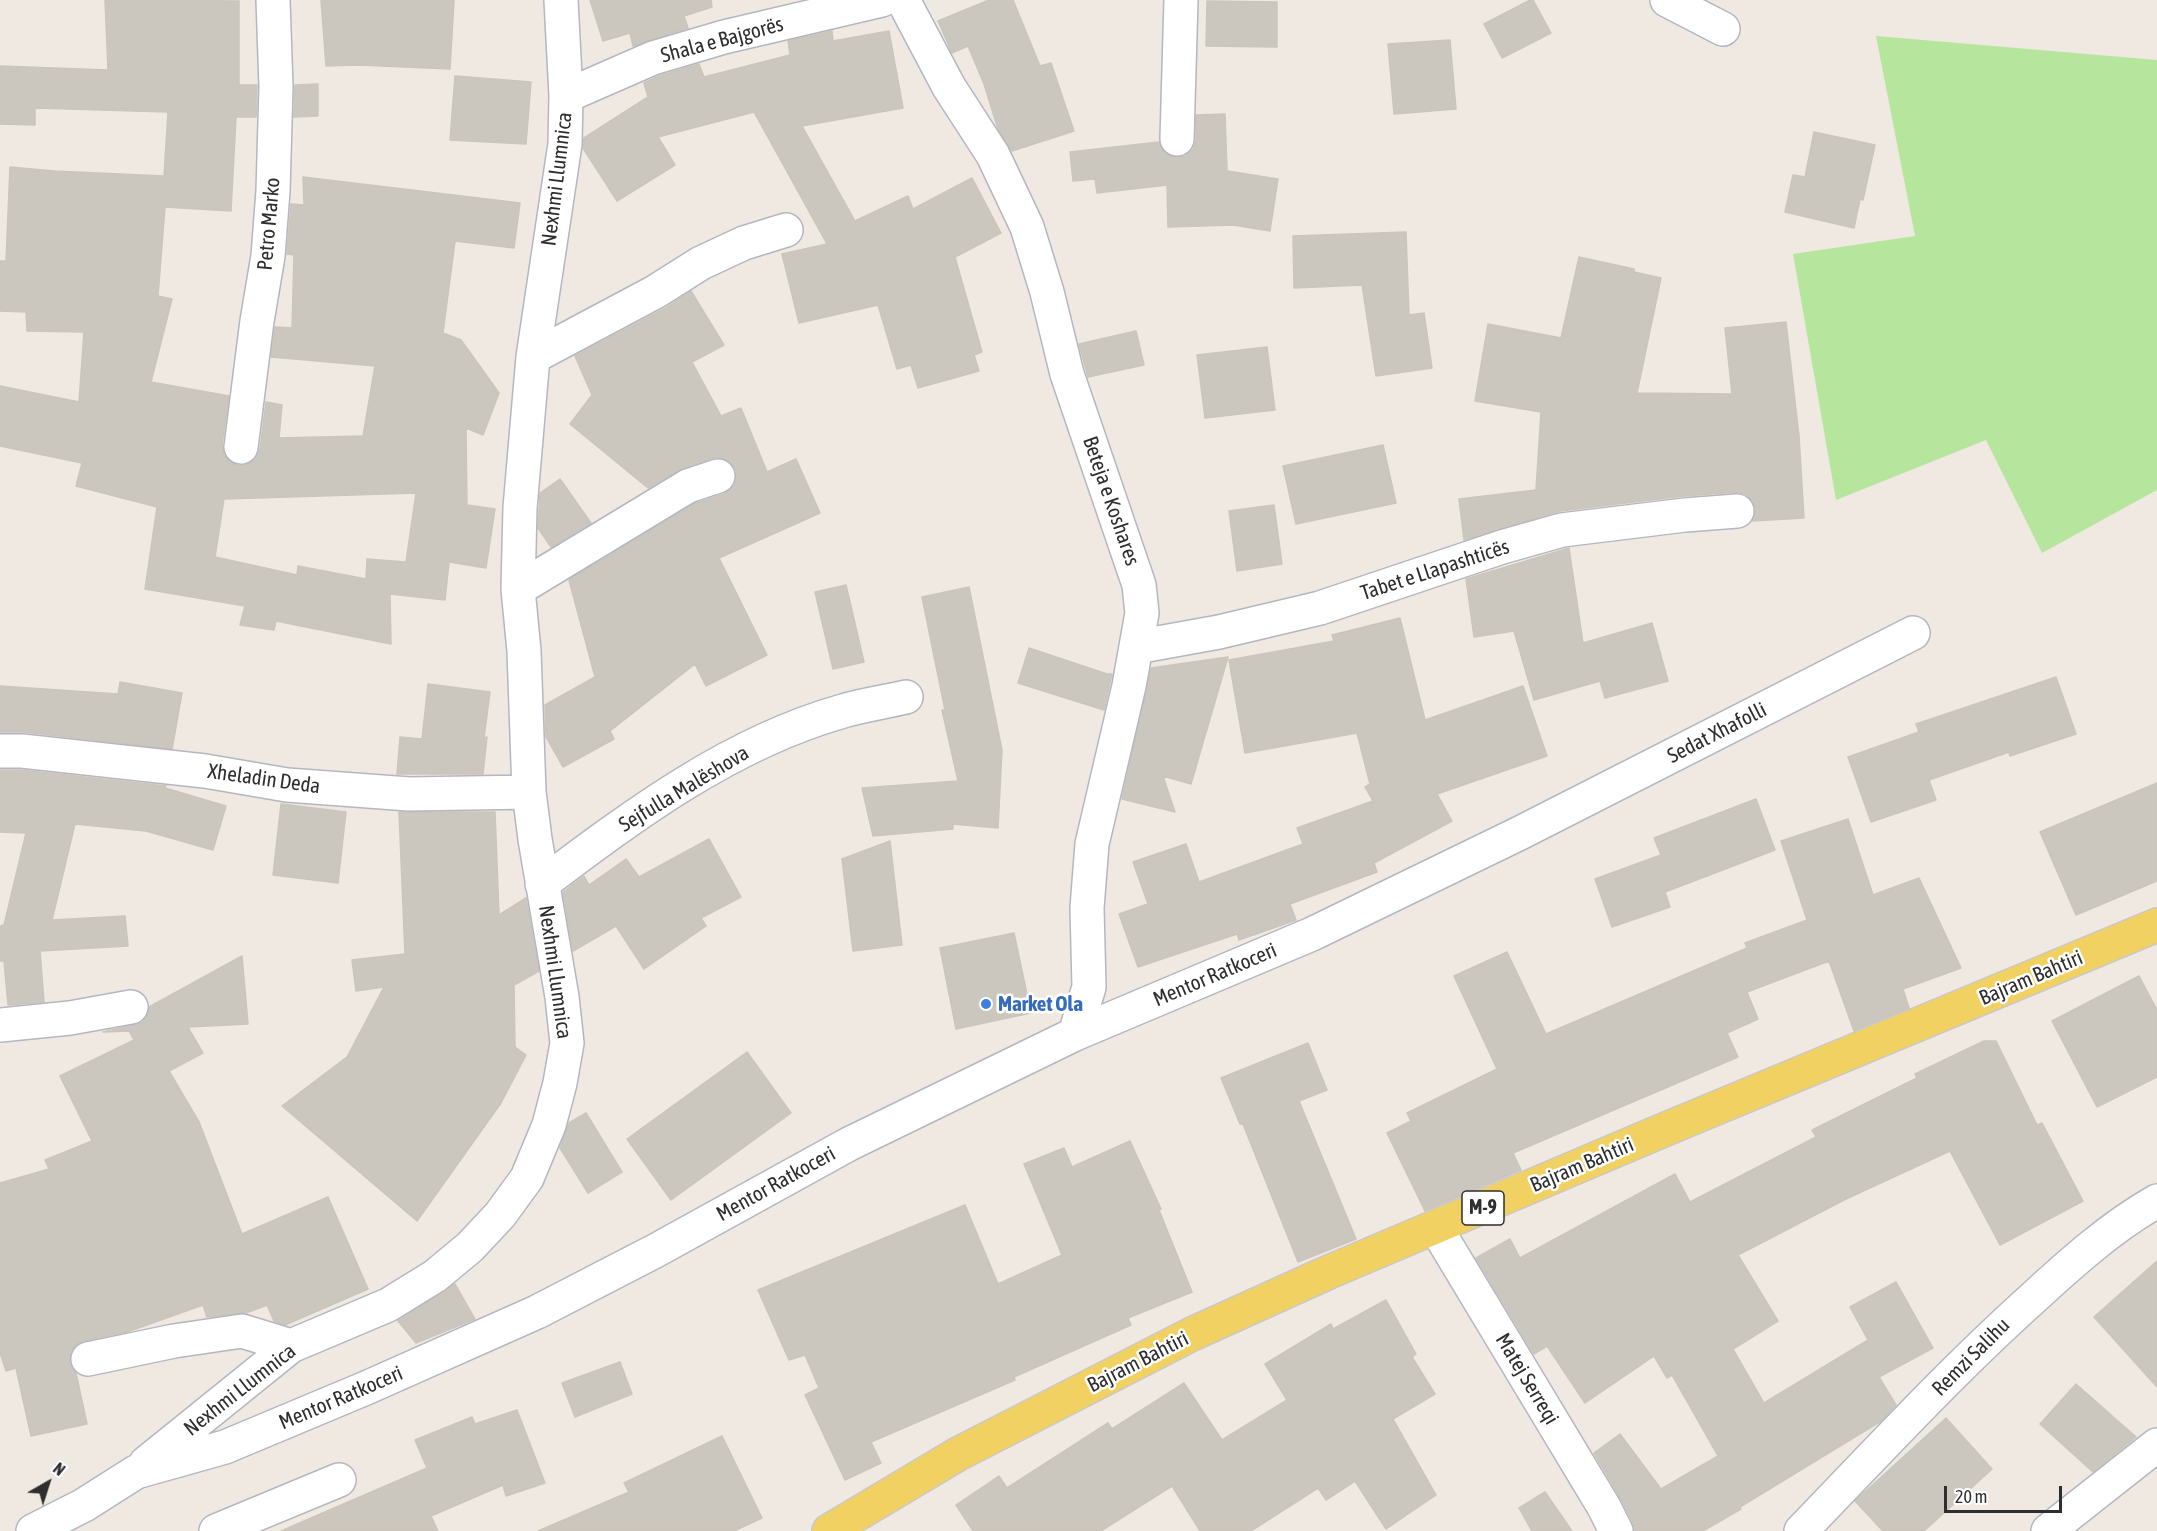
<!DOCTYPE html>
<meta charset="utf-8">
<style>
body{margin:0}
#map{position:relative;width:2157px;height:1531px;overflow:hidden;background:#efe9e1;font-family:"Asap Condensed",sans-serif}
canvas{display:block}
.north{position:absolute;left:18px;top:1453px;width:60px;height:60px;-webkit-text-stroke:4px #fff;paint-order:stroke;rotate:39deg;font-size:16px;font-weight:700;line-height:24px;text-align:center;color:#2e2e2e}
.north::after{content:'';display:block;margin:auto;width:21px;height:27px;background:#2e2e2e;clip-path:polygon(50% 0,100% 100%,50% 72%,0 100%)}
.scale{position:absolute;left:1944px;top:1486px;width:118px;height:27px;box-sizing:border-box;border:3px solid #2e2e2e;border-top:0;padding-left:8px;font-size:18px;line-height:21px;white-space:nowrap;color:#2e2e2e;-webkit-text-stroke:4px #fff;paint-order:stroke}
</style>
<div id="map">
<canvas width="2157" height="1531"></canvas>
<div class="north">N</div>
<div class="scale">20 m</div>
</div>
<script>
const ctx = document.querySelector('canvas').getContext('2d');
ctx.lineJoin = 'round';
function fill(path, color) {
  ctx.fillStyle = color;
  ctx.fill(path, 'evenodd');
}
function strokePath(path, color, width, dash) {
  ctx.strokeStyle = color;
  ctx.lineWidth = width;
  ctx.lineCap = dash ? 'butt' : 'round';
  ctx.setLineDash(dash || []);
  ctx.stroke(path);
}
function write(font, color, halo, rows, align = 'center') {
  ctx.font = font + ' "Asap Condensed",sans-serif';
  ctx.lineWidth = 5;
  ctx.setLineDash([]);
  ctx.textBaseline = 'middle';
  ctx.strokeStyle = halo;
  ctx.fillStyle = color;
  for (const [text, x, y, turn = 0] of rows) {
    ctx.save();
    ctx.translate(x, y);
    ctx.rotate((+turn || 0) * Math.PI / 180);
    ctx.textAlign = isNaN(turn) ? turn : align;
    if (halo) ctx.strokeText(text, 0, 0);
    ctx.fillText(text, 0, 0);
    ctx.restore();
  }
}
const green = new Path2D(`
 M1876,36L2157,60V490L2042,553L1986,440L1836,500L1793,254L1915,236Z`);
const building = new Path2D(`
 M105,0L239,1V85H257L256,117H236L231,211L165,207L158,296L172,299L151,382L229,396L222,445L224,455L230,462L239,466L248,464L256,458L260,449L266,402L282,405L279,438L363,436L375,366L271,357L275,327L292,328L294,255L287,254L291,204L304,205L303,177L520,203L514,248L455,241L443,333L461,340L499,393L483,435L466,428L467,505L495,509L486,568L449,562L445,600L390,594L391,644L276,621L274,630L240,625L245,606L145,589L157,507L76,486L82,463L0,446V386L79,402L84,332L27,331L26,312L0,311V261H6L10,167L54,171L164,176L168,112L35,108V125L0,124V66L108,70ZM416,493L406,562L367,559L366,579L298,566L297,575L215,557L224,499Z
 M321,0H454L450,69L359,65L326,66Z
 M590,0H711L712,7L684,16L688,28L633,46L630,33L603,41Z
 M989,0H1013L1040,66L1051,63L1074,131L1012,151L998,129L984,84L968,46L952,53L938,21Z
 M1530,0H1533L1551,33L1502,58L1484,24Z
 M1207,1L1277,2V47L1206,46Z
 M832,31L833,41L889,31L903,108L802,126L855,221L908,196L913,209L972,178L1001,233L955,257L982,352L974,355L979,371L918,388L911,365L897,369L878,305L799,323L782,254L827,244L754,112L658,137L675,165L617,201L583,148L584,138L648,97L644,83L659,76L699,64L704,77L790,55L788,41Z
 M1450,40L1456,109L1394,114L1388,44Z
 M455,76L531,82L526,144L450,140Z
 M318,84V116L294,117L295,85Z
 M1225,114L1227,171L1278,179L1270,231L1233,225L1168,227L1167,185L1097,193L1095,179L1073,181L1070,152L1159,142L1161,148L1168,155L1176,158L1185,156L1193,149L1196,140V115Z
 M1814,132L1875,145L1863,200L1860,199L1854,228L1785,212L1793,175L1805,177Z
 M1406,232L1409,315L1424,313L1432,368L1376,376L1362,285L1294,288L1293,236Z
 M1579,257L1634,269V272L1661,278L1637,393L1732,394L1725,328L1786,322L1799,436L1804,518L1752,521L1756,510L1753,501L1746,494L1736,492L1683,496L1560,511L1464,540L1459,499L1536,490L1541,412L1475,401L1488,324L1561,338Z
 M691,291L724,345L692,362L721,416L741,408L767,472L796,459L820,513L719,558L767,655L706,686L695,664L610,731L614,739L563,767L546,737L545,705L595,677L569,580L696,503L724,494L732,488L736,479V470L730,462L721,458H713L679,470L648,488L570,424L592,395L575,356L664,309Z
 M1136,331L1144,365L1088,377L1079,344Z
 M1267,347L1275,410L1205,418L1197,355Z
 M1383,445L1396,503L1296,524L1283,466Z
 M560,479L591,523L551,547L538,528L540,493Z
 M1274,505L1282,564L1237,571L1229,511Z
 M1569,548L1583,643L1652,623L1668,681L1605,698L1600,681L1534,700L1514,631L1474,637L1466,579Z
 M846,585L864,662L833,669L815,592Z
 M969,587L1002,750L998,828L953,824V829L873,836L862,788L958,781L942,710H945L922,597Z
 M1400,618L1425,720L1523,686L1547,756L1437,794L1452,821L1374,863L1377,872L1290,904L1296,920L1239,940L1237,934L1138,967L1119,914L1148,904L1133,862L1186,844L1199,882L1303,844L1297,828L1373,801L1365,787L1370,784L1357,733L1245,753L1229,660L1334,641L1332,635Z
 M1029,648L1107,674H1112L1104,710L1018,683Z
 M1228,657L1191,784L1163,776L1175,812L1122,799L1151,668Z
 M2056,677L2076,734L2010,756L2009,752L1929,780L1936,800L1871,822L1848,757L1919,732L1916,724Z
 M120,682L182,693L172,749L24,732H0V686L118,694Z
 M428,684L490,692L484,738L487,737L483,774H397L400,737L422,739Z
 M0,770H21L166,786L165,788L226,806L213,850L146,831L75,824L52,920L125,916L128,946L40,951L44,1002L8,1005L4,961H0V926L4,925L26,833L0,832Z
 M2157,783V881L2076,915L2040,832Z
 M1756,799L1775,850L1665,892L1670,907L1612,927L1595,879L1661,855L1654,838Z
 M281,804L346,812L338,883L273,875Z
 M399,812H495L499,915L526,898L539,971L514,985L515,1047L526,1055L501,1103L417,1221L282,1106L347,1057L384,987L356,991L352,960L405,954Z
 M1848,819L1873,895L1919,878L1961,968L1903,989L1909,1008L1854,1031L1829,961L1747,992L1758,1019L1727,1033L1738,1057L1513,1153L1521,1170L1425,1211L1387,1133L1411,1121L1407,1113L1497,1069L1454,976L1507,952L1546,1034L1747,948L1745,943L1807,920L1781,841Z
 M709,839L741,897L701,918L706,926L644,969L616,926L573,951L563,892L584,876L589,885L626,859L639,877Z
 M890,841L902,945L853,951L842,859Z
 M1014,933L1031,1013L956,1029L940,948Z
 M242,956L248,1024L188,1027L203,1053L169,1071L199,1122L242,1234L328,1197L368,1289L285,1325L274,1321L267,1305L246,1313L207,1317L203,1305L127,1332L84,1341L76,1345L71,1351L70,1362L76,1373L87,1424L31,1436L16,1368L6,1371L0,1353V1183L49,1169L45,1160L92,1141L60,1076L134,1040L129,1031L103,1032L134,1025L143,1022L148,1014L149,1007Z
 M2139,976L2157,1010V1077L2097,1107L2052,1021Z
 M1984,1041H1996L2037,1125L2042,1123L2083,1201L2000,1245L1950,1151L1846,1199L1738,1255L1778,1321L1733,1349L1764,1403L1868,1340L1850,1307L1896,1282L1933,1348L1879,1377L1896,1405L1881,1421L1740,1507L1741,1509L1703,1531H1635L1633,1523L1621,1499L1594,1453L1620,1434L1661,1489L1718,1456L1672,1375L1667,1378L1654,1356L1585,1403L1547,1346L1534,1354L1476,1258L1510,1239L1520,1258L1675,1174L1690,1202L1816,1137L1812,1130L1917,1078L1915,1074Z
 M1308,1043L1327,1090L1299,1101L1356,1239L1298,1262L1243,1124H1240L1221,1078Z
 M747,1052L791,1113L671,1200L627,1139Z
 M586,1113L622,1172L588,1193L560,1148L569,1123Z
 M1130,1141L1161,1209L1159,1210L1192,1292L1128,1318L1131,1325L1014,1377L1015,1380L871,1442L881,1463L845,1480L805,1395L819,1388L805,1355L789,1360L758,1290L965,1205L998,1284L1062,1255L1024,1164L1064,1148L1072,1167Z
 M2157,1261V1387L2094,1317Z
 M455,1284L475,1319L416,1343L398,1321Z
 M1386,1300L1416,1354L1412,1357L1435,1394L1393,1419L1436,1495L1386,1529L1355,1481L1326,1500L1318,1488L1251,1531H1200L1172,1486L1101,1531H973L956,1505L999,1476L1007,1488L1108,1423L1112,1429L1184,1383L1222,1440L1287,1400L1265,1364L1331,1324L1333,1329Z
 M620,1362L632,1394L575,1417L562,1383Z
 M2076,1384L2136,1437L2093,1472L2040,1424Z
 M517,1410L545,1483L506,1496L503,1485L431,1516L438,1531H281L427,1468L415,1440L472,1417L475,1424Z
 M1946,1418L1992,1469L1924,1531H1883L1855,1501Z
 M722,1436L762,1518L734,1531H538L629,1492L624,1483Z
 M1545,1492L1572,1531H1532L1519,1508Z`);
const minor = new Path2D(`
 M903,0L949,87L993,155L1027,227L1047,292L1067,374L1139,585L1142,613L1129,686L1092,844L1087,908L1089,987L1075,1034
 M1667,0L1723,29
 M566,96L653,58L724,37L882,0
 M1177,139L1181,0
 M533,357L655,292L701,263L744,243L786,230
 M241,447L257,321L268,256L273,191L276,87L273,0
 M518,589L688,486L718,476
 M1136,647L1219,632L1320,608L1502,547L1562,530L1685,515L1737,511
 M0,751H22L205,771L287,785L409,794L529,792
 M542,884C635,814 730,743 843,711C863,705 885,702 906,697
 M0,1025L70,1018L131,1007
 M1436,1228L1604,1507L1616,1531
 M88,1359L174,1341L242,1331L291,1346
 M146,1463L291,1346L388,1305L435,1276L470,1247L500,1215L527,1178L549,1125L560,1083L567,1043L562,997L535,839L529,792L524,651L518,589L520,508L533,357L565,144L566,96L561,0
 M33,1531L84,1505L136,1472L225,1447L366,1388L537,1312L655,1251L849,1144L1075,1034L1312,934L1520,833L1913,633
 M216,1531L339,1480
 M1801,1531C1877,1452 1951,1372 2032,1299C2070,1264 2111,1227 2157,1201
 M2048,1531L2157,1445`);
const major = new Path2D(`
 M829,1531L958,1454L1192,1334L1329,1272L1666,1129L2157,925`);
const markers = [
 [986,1004,6,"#3f7fe0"]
];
const shields = [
 [1483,1208,42]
];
const shieldNames = [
 ["M-9",1483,1208]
];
const streetNames = [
 ["Shala e Bajgorës",722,40,-15],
 ["Nexhmi Llumnica",557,179,-83],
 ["Petro Marko",269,224,-85],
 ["Beteja e Koshares",1111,501,71],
 ["Tabet e Llapashticës",1435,570,-18],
 ["Sedat Xhafolli",1717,733,-27],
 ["Xheladin Deda",264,779,8],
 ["Sejfulla Malëshova",684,789,-31],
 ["Nexhmi Llumnica",555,972,82],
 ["Mentor Ratkoceri",1215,975,-23],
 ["Bajram Bahtiri",2031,978,-23],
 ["Bajram Bahtiri",1582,1165,-23],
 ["Mentor Ratkoceri",776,1184,-29],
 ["Remzi Salihu",1971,1357,-45],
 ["Bajram Bahtiri",1138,1362,-27],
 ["Matej Serreqi",1527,1379,59],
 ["Nexhmi Llumnica",240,1390,-38],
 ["Mentor Ratkoceri",341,1398,-23]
];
const shopNames = [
 ["Market Ola",998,1004]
];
fill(green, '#b6e59e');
fill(building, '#cbc7bf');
strokePath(building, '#cbc5ba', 1.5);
strokePath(minor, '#b4b7c1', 36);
strokePath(major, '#c9c9c9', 36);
strokePath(minor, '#fff', 33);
strokePath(major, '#f2d163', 33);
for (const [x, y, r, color] of markers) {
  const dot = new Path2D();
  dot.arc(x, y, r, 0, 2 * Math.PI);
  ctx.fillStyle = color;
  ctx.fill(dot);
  strokePath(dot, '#fff', 2);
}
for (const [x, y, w] of shields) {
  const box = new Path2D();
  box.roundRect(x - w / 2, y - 17, w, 34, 4.5);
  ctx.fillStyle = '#fff';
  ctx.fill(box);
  strokePath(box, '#2e2e2e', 1.5);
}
write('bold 20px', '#2e2e2e', null, shieldNames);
write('21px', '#2e2e2e', '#fff', streetNames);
write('bold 21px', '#366cbe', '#fff', shopNames, 'left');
</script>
